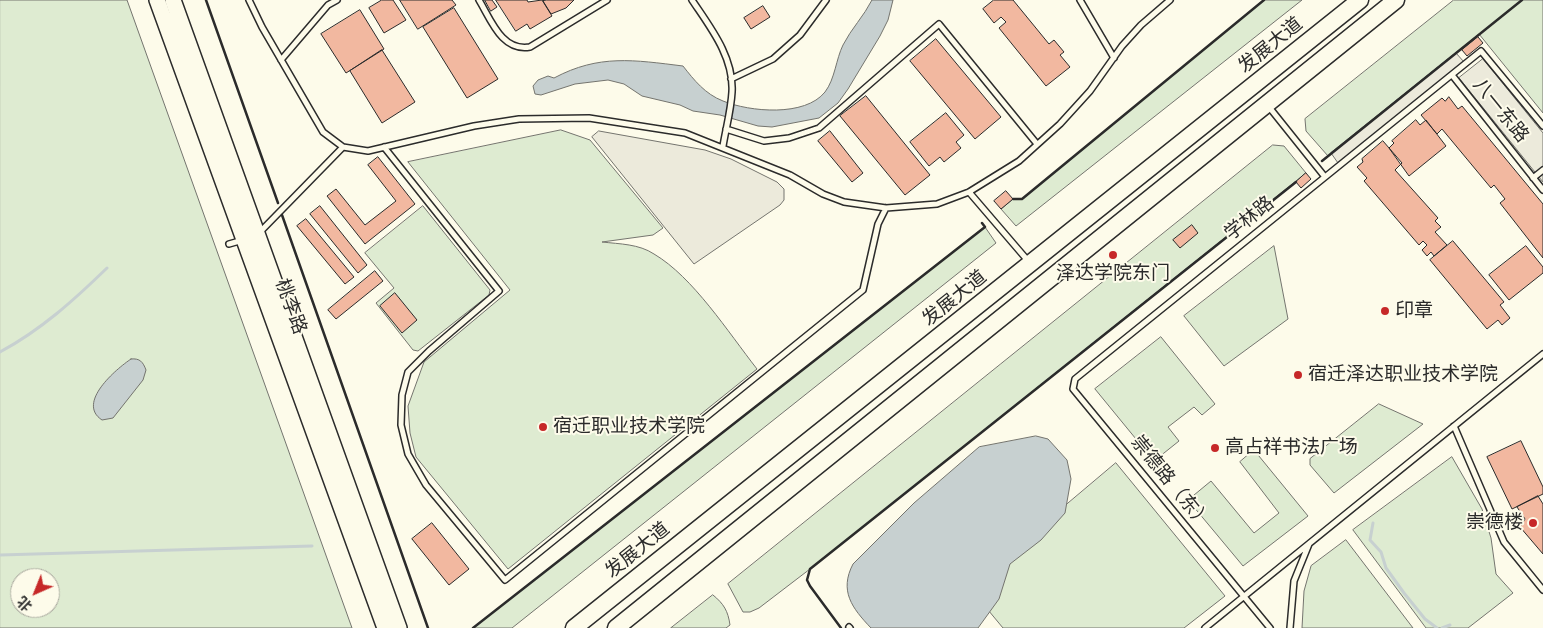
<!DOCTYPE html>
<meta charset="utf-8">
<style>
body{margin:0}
#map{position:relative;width:1543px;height:628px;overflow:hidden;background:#fdfbea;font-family:"Sofia Sans Condensed","Noto Sans SC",sans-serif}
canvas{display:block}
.north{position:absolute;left:10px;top:568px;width:50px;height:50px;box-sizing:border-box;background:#fdfbea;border:1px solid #a9a89e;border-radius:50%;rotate:224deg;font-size:14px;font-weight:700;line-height:20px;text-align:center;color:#2b2b2b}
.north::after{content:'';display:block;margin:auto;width:18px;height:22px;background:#c62828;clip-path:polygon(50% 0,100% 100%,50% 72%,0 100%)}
</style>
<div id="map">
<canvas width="1543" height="628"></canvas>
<div class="north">北</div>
</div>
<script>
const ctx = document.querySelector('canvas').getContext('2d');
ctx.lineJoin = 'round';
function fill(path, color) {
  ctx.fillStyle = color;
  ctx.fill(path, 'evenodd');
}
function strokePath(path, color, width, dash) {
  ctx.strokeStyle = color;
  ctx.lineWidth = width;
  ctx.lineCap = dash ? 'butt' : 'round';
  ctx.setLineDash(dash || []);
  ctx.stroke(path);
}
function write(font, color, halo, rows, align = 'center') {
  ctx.font = font + ' "Sofia Sans Condensed","Noto Sans SC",sans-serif';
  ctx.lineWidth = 4;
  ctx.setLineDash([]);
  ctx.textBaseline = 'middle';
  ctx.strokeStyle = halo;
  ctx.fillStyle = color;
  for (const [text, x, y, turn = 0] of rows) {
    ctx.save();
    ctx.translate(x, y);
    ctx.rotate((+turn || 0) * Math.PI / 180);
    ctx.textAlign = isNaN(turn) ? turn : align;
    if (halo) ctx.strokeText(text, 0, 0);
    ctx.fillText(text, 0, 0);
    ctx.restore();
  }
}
const green = new Path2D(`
 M0,0H127L352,628H0ZM20,578H50V608H20Z
 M1264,0H1302L1016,226L1001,209L1013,199H1022Z
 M1454,0H1543V113L1479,34L1328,156L1306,131L1305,119Z
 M561,130L590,140L663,228L653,235L602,242C620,244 639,244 654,254C693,277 728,332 757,369L508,569L416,457L410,433L408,406L424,362L510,290L408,162Z
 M1273,145L1284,146L1306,173L810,569L759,608L750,612H743L728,584Z
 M423,206L490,290L489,295L418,351L413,350L376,303L394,288L365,253Z
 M985,227L996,243L512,628H473Z
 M1274,246L1288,319L1224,366L1184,316Z
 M1161,337L1215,404L1202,415L1194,407L1168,427L1179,441L1154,461L1095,389Z
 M1379,404L1423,424L1334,493L1310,465V459Z
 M1254,450L1308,516L1243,566L1188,500L1211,481L1254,533L1279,513L1240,462Z
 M1452,457L1482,509L1491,538L1496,574L1513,593L1468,628H1426L1353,530Z
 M1116,463L1225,596L1184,628H1003L969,587Z
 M1346,540L1413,628H1302L1304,591L1311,566Z
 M713,595C724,604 728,611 730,625L726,628H671Z`);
const parking = new Path2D(`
 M1456,53L1464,62L1338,163L1331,153Z
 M1483,59L1543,133V182L1459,78Z
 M599,131L705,150L731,159L777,182L784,189V200L780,205L694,264L592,137Z`);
const water = new Path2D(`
 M872,0H893L888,20L880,36L848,89L838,103L819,118L772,127L758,126L720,115L693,111L680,105L642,96L624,84L608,80L575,84L541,95L535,94L533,86L538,80L548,76L554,78C599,54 634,60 683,66C694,80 705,94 723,101C750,112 805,117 825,92C835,79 836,59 843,45C851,29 864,16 872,0Z
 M131,359C140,358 143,362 146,370L143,380L113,418L102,420C76,403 116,369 131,359Z
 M1036,436L1048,439L1067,460L1071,479L1065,513L1041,540L1010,564L999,599L978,628H871C852,608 839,591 853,564L914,503L979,447Z`);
const stream = new Path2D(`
 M0,352C41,330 74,300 107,268
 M1373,523L1370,540L1381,552L1386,568L1404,593L1425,619L1437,628
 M0,555L312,546
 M1442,628L1450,625`);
const building = new Path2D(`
 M382,0H393L406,20L384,33L369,8Z
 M400,0H452L456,5L418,29Z
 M485,0H492L497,7L491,11Z
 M496,0H527L528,2L542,0L552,16L530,29L527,24L516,31Z
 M547,0H574L566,8L551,14L543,1Z
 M994,0H1013L1049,44L1054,40L1064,52L1060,55L1070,67L1046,86L999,28L1006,22L1001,17L994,23L983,9Z
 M763,6L770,17L751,29L744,18Z
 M454,8L498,79L467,98L423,27Z
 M360,10L384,49L346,73L321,34Z
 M1478,37L1483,43L1467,56L1462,50Z
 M936,39L1001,117L975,139L910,61Z
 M382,50L415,102L382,123L350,71Z
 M866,96L930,175L905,195L840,116Z
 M1449,97L1458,109L1462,106L1543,204V258L1500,203L1505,199L1494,185L1491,188L1442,129L1437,134L1421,115L1442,98L1445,101Z
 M946,113L964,135L956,142L961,148L944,162L940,157L929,166L910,142Z
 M1416,120L1420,125L1426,120L1446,146L1409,176L1389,148L1394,143L1392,141Z
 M830,131L863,173L852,182L818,141Z
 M1383,141L1402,163L1395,170L1438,218L1435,221L1441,227L1435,232L1447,245L1434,256L1431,252L1427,256L1422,250L1427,245L1423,241L1419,245L1364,181L1367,178L1357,167L1363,162L1362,159Z
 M378,157L415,204L365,244L327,196L336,189L365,225L396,201L368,165Z
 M1306,173L1311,179L1301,188L1296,182Z
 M1006,191L1013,199L1001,209L994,201Z
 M320,206L367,265L358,273L310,214Z
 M306,219L354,277L345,284L297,226Z
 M1192,225L1198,233L1180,248L1173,240Z
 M1453,241L1504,302L1500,305L1510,318L1502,325L1498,320L1487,329L1430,260Z
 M1526,246L1543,267V273L1509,300L1489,275Z
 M375,271L383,281L336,319L328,310Z
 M395,293L417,320L402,333L380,306Z
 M1521,441L1543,487V494L1512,509L1487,457Z
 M1538,496L1543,504V554L1520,527L1525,519L1517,507Z
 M432,523L469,569L449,585L412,539Z`);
const lane = new Path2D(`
 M249,0L262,27L323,132L343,147L368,151L474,126L519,119L589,118L685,133L790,175L823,194L844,202L886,208L937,204L969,192L1019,161L1060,124L1090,91L1122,46L1141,25L1170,0
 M479,0C491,20 502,52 530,47L607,0
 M692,0C710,27 734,57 732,92C731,110 726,128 723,146
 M1080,0L1114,58
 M281,60L328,5L337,0
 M1452,75L1543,190
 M731,79L773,59L800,35L826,0
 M1269,107L1325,177
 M726,129L764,141L789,138L819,128L939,24L1037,144
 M384,147L499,291L429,351L408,372L402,395L401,425L408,454L426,485L505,580L863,290L878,224L886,208
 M1533,178L1543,170
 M969,192L1029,262
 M259,233L343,147
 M229,244L243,240
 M1454,426L1504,542L1543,590
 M849,627L850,628
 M1205,628L1543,354
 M1270,628L1073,389L1075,379L1481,51L1543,126
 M1290,628L1294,581L1309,544`);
const secondary = new Path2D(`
 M157,0L385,628
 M173,0L399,628`);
const primary = new Path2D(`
 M574,628L1360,0
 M616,628L1396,0`);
const wall = new Path2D(`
 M206,0L278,203
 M1322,161L1522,0
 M1013,199H1022L1264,0
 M282,215L428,628
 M473,628L985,227L982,223
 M841,628L810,586L807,580L810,569L1296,182`);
const markers = [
 [1113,255,5,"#c62828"],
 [1385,311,5,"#c62828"],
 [1298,375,5,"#c62828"],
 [543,427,5,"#c62828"],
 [1215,448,5,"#c62828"],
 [1533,523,5,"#c62828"]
];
const streetNames = [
 ["发展大道",1271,46,-39],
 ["八一东路",1500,111,51],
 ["学林路",1250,219,-39],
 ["发展大道",955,299,-39],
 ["桃李路",290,307,70],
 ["崇德路（东）",1170,483,51],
 ["发展大道",638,551,-39]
];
const poiNames = [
 ["泽达学院东门",1113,274,"center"],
 ["印章",1395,311],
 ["宿迁泽达职业技术学院",1308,375],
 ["宿迁职业技术学院",553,427],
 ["高占祥书法广场",1225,448],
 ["崇德楼",1523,523,"right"]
];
fill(green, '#deebd1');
strokePath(green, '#74746e', 1);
fill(parking, '#eceadb');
strokePath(parking, '#74746e', 1);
fill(water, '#c7d0d0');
strokePath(water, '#74746e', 1);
strokePath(stream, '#c7d0d0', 3);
fill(building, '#f2b8a0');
strokePath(building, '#2b2b2b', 1);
strokePath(lane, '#2b2b2b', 8);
strokePath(secondary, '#2b2b2b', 18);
strokePath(primary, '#2b2b2b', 19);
strokePath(lane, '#fdfbea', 5);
strokePath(secondary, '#fdfbea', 15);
strokePath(primary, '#fdfbea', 16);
strokePath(wall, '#2b2b2b', 2.5);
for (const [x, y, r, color] of markers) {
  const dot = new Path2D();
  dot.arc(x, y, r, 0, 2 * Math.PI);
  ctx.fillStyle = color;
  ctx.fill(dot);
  strokePath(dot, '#fdfbea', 2);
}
write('19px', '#2b2b2b', '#fdfbea', streetNames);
write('19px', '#2b2b2b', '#fdfbea', poiNames, 'left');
</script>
